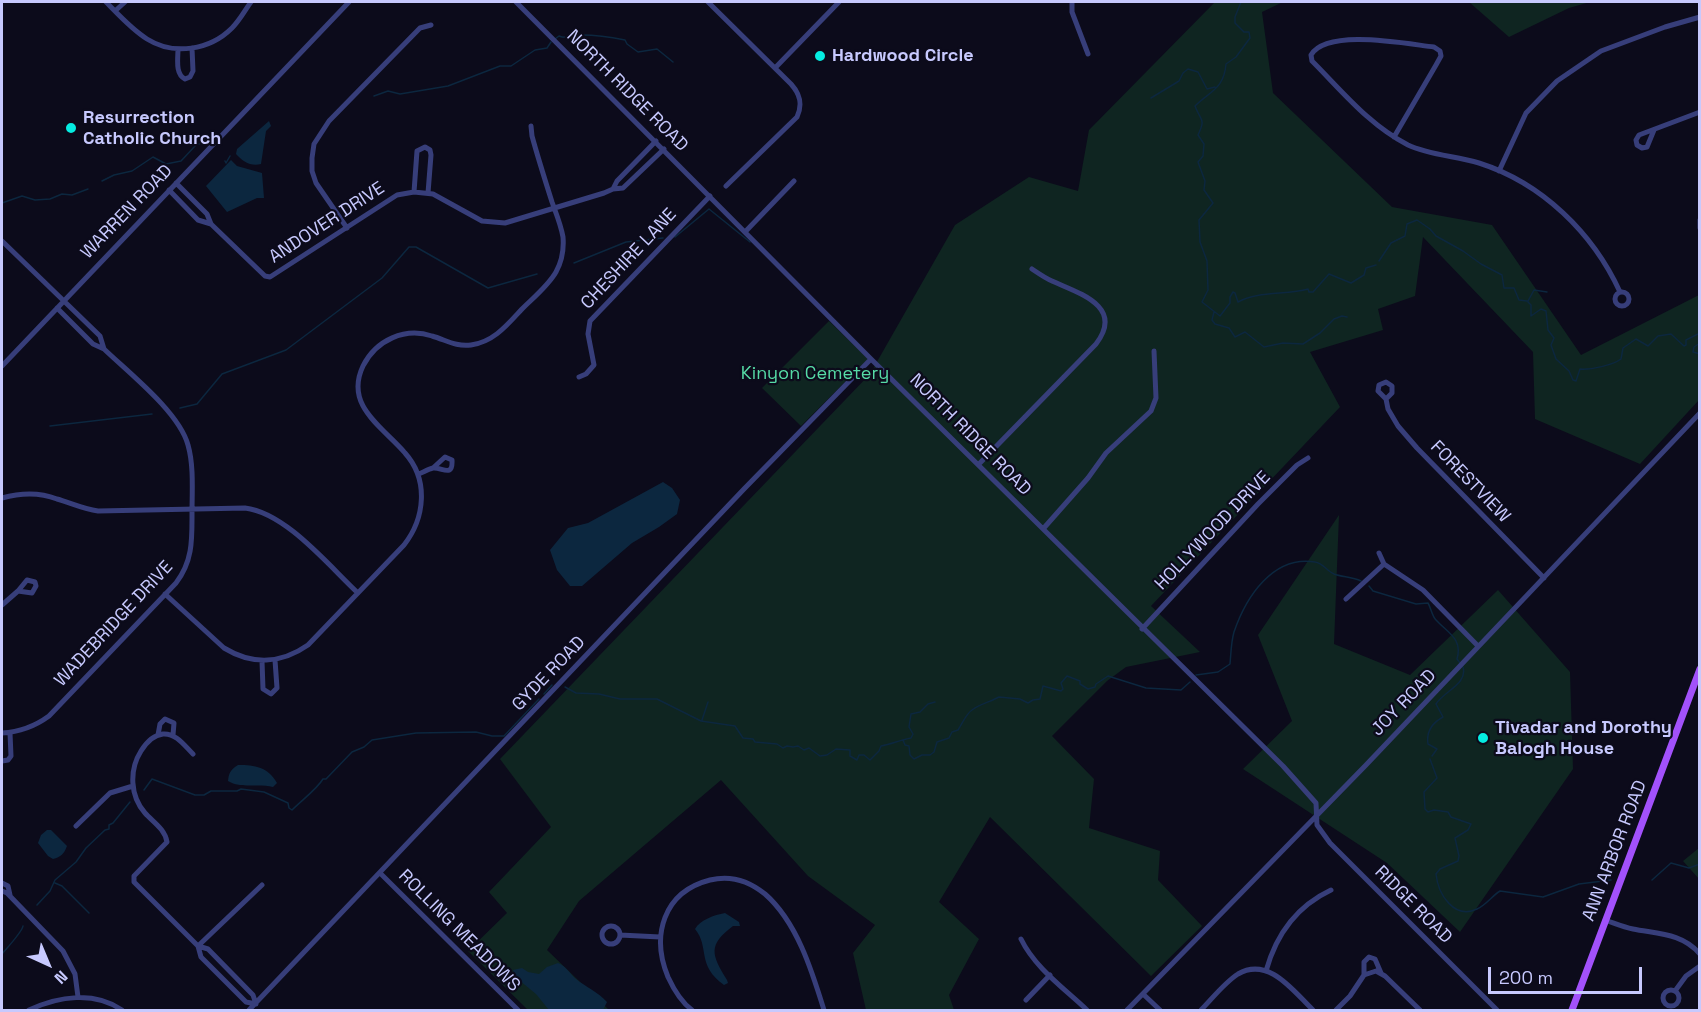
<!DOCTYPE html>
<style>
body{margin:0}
#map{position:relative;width:1701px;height:1012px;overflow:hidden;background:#0c0b1b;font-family:"Space Grotesk",sans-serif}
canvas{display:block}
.frame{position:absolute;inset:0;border:3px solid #c7c9fe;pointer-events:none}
.north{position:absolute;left:18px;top:934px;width:60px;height:60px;-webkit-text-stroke:4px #0c0b1b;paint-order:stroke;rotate:136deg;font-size:16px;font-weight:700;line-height:24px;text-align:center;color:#c7c9fe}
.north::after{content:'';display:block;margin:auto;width:21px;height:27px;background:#c7c9fe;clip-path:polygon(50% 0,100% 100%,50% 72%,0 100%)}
.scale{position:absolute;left:1488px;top:967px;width:154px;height:27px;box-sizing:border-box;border:3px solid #c7c9fe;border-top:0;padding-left:8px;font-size:18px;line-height:21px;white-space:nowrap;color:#c7c9fe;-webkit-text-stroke:4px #0c0b1b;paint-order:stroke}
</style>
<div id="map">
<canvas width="1701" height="1012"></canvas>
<div class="frame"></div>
<div class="north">N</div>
<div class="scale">200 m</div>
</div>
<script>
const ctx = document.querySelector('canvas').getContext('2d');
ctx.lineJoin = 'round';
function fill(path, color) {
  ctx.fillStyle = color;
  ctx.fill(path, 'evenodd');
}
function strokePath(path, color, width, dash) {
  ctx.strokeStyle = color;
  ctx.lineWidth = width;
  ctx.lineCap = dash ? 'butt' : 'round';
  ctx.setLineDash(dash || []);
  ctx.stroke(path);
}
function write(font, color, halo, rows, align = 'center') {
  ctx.font = font + ' "Space Grotesk",sans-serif';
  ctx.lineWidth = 4.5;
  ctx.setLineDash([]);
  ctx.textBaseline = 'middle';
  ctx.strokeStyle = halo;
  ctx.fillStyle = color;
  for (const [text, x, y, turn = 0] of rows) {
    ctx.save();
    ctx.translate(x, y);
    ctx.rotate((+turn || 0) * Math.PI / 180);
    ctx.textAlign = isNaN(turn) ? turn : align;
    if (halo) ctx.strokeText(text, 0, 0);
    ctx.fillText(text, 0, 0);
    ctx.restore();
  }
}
const green = new Path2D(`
 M1215,2H1283L1262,12L1273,93L1392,207L1492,225L1581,355L1699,295V400L1640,464L1535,419L1533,352L1423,237L1415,296L1378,309L1383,330L1310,352L1340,407L1151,606L1200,652L1126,667L1107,681L1052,736L1094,779L1089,828L1160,851L1158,880L1202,926L1151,976L990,817L939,902L979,939L949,995L954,1010H866L853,953L875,925L808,876L721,780L579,901L547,950L609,1010H528L468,951L507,913L489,892L551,827L500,759L870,374L955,225L1029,177L1078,191L1089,130Z
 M1469,2H1590L1569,8L1509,37Z
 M829,321L868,359L801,426L762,388Z
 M1339,515L1334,644L1410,675L1498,590L1570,672L1573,769L1460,932L1387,863L1243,769L1292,721L1258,635Z
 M1699,848V879L1683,861Z`);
const water = new Path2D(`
 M269,121L271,126L266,131L261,164C251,167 242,161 236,154L237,149Z
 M231,160L237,166L262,173L264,198H257L227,212L206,186Z
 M663,482L672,488L680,500L677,514L659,527L632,543L582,586H570L557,570L550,550L568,528L588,523Z
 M238,765C255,765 268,767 277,783L273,787C259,783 241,789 228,781C229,773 230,770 238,765Z
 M47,830H51L67,846C64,854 61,857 53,859L48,856L38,843L41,835Z
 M725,913L739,922L740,926H733C708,945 711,954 727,980L728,983L724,985C696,965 710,947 695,929C700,920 714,915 725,913Z
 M558,963C567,967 569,973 576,979C586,987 598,992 607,1002L603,1010H549L536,994L514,976L513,970L522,968L528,972L539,974L547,967Z`);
const stream = new Path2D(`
 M1241,2L1235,17V23L1244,32H1249L1250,38L1236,57L1226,64C1224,89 1210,91 1195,106C1201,122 1206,118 1198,135L1204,144L1203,156L1198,162L1205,181L1204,190L1213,203L1199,220L1200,242L1207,261L1208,290L1202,302L1220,316L1230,303V297L1233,292L1235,293L1238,302C1257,291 1287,295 1308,289L1309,292H1313L1329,274L1351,283L1364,275L1366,268L1376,265
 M555,39L559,36C567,40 574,35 582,35C597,35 610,37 625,40L627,44L638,52L657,49L673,62
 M374,96L388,91L400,94L448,86L500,66H511L535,50L547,48L551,42
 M1151,98L1179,81L1183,73L1188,69L1198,72L1207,89L1215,87
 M225,161L226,163L230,156
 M102,181L114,175L132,171L153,157L166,164L181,161L196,145L204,142
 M2,203L22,196L35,200L50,199L62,194L72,195L88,189
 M675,237L709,209L750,242
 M1379,261L1391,243L1405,236L1407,224L1417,220L1430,229L1436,236L1463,251L1481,264L1502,275L1504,288H1514L1519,300L1527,301
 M574,263L626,242L663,238
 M1528,301L1534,290L1547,292
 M1528,302L1531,305V316L1541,309L1546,311L1548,330L1554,338L1551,345L1556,359L1569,371L1573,380L1576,381L1580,369C1591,370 1613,365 1621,359L1623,348L1636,339L1648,346L1658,336L1671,334L1684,346L1686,345V340L1700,333
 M1214,312L1212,320L1215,324L1229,328L1235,337L1245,332L1264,347L1283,343L1303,344L1320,333L1334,319L1342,316L1347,317
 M1700,343L1694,347L1693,352L1700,354
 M180,408L197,404L222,374L286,350L382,278L409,247H416L488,288L537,274
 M50,426L152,414
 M1369,586L1373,591L1416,604L1428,603C1431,608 1432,616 1436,620C1448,633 1463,639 1457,659L1460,663
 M1196,675L1218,672L1230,664C1231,654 1231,642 1234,632C1246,597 1273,555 1315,562C1323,563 1327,571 1334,574C1342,577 1352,577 1361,581
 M565,687L576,693L599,694L620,699H657L701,721L735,726L743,738L753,739L755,742L777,744L783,748L787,746L793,747L798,746L804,750L809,748L820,756L827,755L836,749L850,750V756L857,760L859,755H864L870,760L879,751L881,746C892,744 900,740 911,738L913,734L909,727L911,714L920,712L928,704L935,702
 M544,694L552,685
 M702,720L708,702
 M903,740L905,745L909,746L910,755L914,759L922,755H930L934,752L937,742L949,738L952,732L958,730C962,724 966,714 972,710C980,704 990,702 999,697L1020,699L1028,703L1033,700L1040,699L1043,686L1061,691L1063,689L1061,683L1067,676L1080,681V684L1088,689L1095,687L1096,684L1108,676L1146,688L1181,690L1190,682
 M1432,756L1437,749L1428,744C1426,731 1432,723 1443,717L1436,704C1444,691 1468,684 1463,667
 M1430,759L1437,778L1424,792L1425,809L1428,812L1434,810L1448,812L1451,817L1471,824L1468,830L1455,838L1459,856L1458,861L1440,869L1436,874C1438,894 1454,920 1477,909C1486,905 1492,896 1500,891L1543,897L1579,884L1611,880
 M144,790L152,779L195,795H204L211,791H237L241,789L264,792L288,803L289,808L292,810C302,800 317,789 323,779H326L352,752L364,747L372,740L416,733L476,732L492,736H504L539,699
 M1652,880L1671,863L1689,868L1700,864
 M55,883L62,886L89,913
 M37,905L50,891L55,880L76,862L86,848L105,830L109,829V825L113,823L130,802
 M2,954C7,948 22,932 23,926`);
const minor = new Path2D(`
 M106,2C118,14 131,29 147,39C174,56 210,50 232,28C240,20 245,10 251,2
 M516,2L871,359L1283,766L1316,803L1317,825L1330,843L1497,1010
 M708,2L791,84C800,94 803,104 797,117L726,186
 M1072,2V12L1088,54
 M115,11L125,2
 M178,49C178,59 175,74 185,79L190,77L193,71L192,48
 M775,68L839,2
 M1654,130L1647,147L1642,148L1637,145L1636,140L1639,135L1700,112
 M1394,137L1436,65L1441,56L1440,51L1434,47C1407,44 1327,28 1311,55L1312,61C1342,91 1369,125 1408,145C1429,155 1456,156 1479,163C1542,183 1593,233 1620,292
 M1499,171L1526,113L1557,81L1601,51L1665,27L1700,17
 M176,183L207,214L211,224L265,276L270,277L397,195L414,192L433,194L482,221L505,223L604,193L613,189L623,188L664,149
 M613,189L617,181L656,141
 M169,190L198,220L211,224
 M414,192L417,151L425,147L430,150L431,155L428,193
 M1700,220V228
 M347,228L316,183L312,171V158L314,144L329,121L420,28L431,25
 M745,232L794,181
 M2,241L100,336L104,349
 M1615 299a7 7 0 1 1 14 0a7 7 0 1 1-14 0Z
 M2,366L349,2
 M579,377L586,374L594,365L588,334L590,321L710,196
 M1386,399L1392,393V386L1386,382L1379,385L1378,391L1386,399L1388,409L1398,426L1417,448L1544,578
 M979,464L1096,344C1125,306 1078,293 1052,281C1045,278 1038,273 1032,269
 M418,474C422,473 428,469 433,468C442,467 453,478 452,460L445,457L433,468
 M2,498C20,493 39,492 57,499C71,503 83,509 98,511L245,508C286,513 328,565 358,593
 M1043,529L1088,478L1106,453L1151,411L1156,398L1154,351
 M1379,553L1384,564
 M165,594L224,648C252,665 281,664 308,645L404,545C425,518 429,480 405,453C383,427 344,406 363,366C376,340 405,327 432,336C446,340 456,347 471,345C494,342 508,324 522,309C533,298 548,286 556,272C562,261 564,249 563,237C561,225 556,213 552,202C545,180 538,158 532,136L531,126
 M1346,599L1384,564L1423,590L1478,646
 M2,605L18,591L27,580L35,582L36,586L32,593L18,591
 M1142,629L1258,504L1297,465L1308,458
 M262,661L263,689L271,694L277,688L275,660
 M2,733C20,732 34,727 49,716L176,583C193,561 192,539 192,513C192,492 194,466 188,445C179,412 129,373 104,349L93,344L57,308
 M158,735L160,724L165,719L174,723L173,735
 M193,754C184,745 176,733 163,734C153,735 146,743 141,751C129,770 130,796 145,813C153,822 165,829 167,842L134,876V882L198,946L201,957L246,1002L256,1004L253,995L208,949L198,946
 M2,761L8,760L11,756L10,733
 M76,826L110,793L133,786
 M380,873L518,1010
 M2,883L8,886L10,895
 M2,891L7,893L63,951L75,974L78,997
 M1605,920C1614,923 1623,927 1633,929C1658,934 1682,933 1700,954
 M602 935a9 9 0 1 1 18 0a9 9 0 1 1-18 0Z
 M620,935L660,937
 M1021,939C1035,968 1065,989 1087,1010
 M198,946L262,885
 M1266,971C1276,935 1297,906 1331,890
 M1364,975V962L1369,957L1375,959L1381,973
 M1663 998a8 8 0 1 1 16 0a8 8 0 1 1-16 0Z
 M1675,991L1686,976L1700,966
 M1143,994L1160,1010
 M1026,1000L1050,975
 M29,1010C59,996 94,991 122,1010
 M249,1010L744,489L871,359
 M692,1010C681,1002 674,990 668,977C651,936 663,892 710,880C730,875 749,881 765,894C797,922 812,971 824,1010
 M1127,1010L1366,765L1700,413
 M1201,1010C1212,999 1224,983 1238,974C1269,956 1294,992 1313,1010
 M1336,1010L1350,996L1364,975L1376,971L1385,976L1420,1010`);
const major = new Path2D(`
 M1572,1010L1700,669`);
const markers = [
 [820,56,6,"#05ece1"],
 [71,128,6,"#05ece1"],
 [1483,738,6,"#05ece1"]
];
const poiNames = [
 ["Hardwood Circle",832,56],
 ["Resurrection",83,118],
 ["Catholic Church",83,139],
 ["Tivadar and Dorothy",1495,728],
 ["Balogh House",1495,749]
];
const streetNames = [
 ["NORTH RIDGE ROAD",627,91,45],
 ["WARREN ROAD",127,212,-46],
 ["ANDOVER DRIVE",327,223,-33],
 ["CHESHIRE LANE",629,259,-47],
 ["NORTH RIDGE ROAD",970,435,45],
 ["FORESTVIEW",1470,482,46],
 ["HOLLYWOOD DRIVE",1213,531,-46],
 ["WADEBRIDGE DRIVE",114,624,-47],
 ["GYDE ROAD",549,674,-46],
 ["JOY ROAD",1404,703,-46],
 ["ANN ARBOR ROAD",1615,851,-69],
 ["RIDGE ROAD",1413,905,45],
 ["ROLLING MEADOWS",459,931,45]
];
const parkNames = [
 ["Kinyon Cemetery",815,374]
];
fill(green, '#0f2521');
fill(water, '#0c273f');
strokePath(stream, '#0c273f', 1.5);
strokePath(minor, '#373e7a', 5);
strokePath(major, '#a251fb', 7);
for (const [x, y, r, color] of markers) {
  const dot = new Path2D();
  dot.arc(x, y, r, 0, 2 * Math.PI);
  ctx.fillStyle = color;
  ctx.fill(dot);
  strokePath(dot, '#0c0b1b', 2);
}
write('bold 18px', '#c7c9fe', '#0c0b1b', poiNames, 'left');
write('18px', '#c7c9fe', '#0c0b1b', streetNames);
write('18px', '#56dba6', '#0c0b1b', parkNames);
</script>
